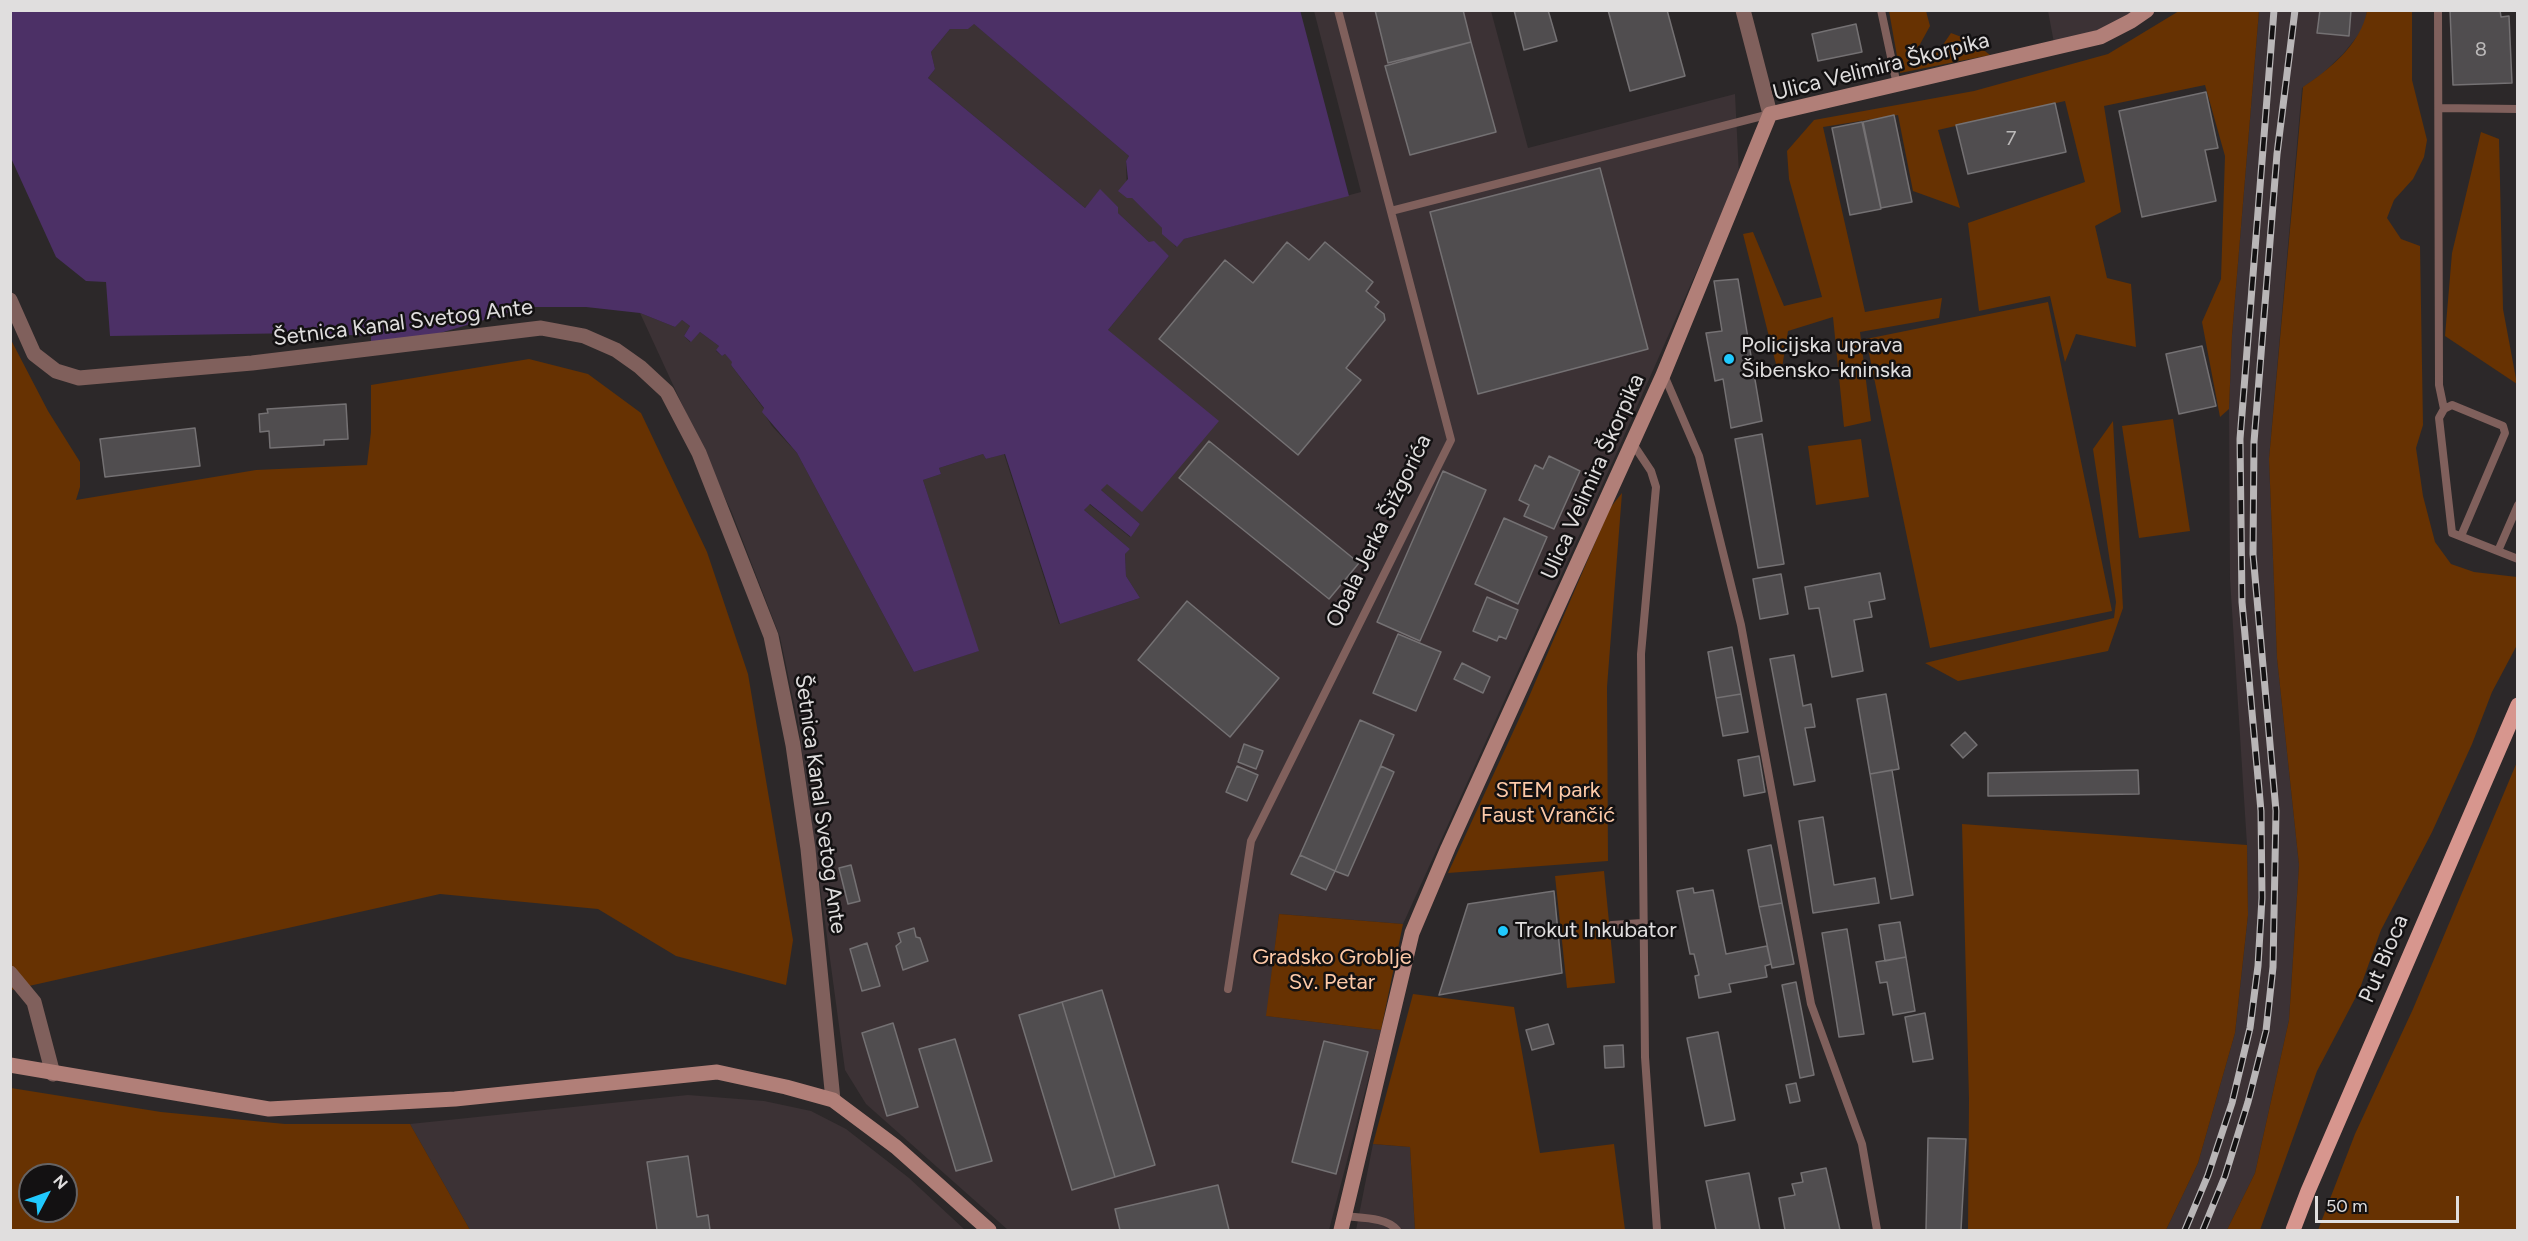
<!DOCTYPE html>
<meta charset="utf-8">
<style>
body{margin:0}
#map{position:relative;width:2528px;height:1241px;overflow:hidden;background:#2c2829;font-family:Figtree,sans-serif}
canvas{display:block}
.frame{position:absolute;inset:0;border:12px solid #e0dede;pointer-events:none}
.north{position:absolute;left:18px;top:1163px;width:60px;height:60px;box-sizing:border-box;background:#131112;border:2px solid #656364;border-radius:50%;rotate:49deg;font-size:16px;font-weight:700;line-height:24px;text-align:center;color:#e0dede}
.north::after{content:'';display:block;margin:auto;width:21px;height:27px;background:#20c9fd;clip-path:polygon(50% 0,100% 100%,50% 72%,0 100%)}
.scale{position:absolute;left:2315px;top:1196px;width:144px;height:27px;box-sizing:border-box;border:3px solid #e0dede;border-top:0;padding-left:8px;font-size:18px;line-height:21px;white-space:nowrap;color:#e0dede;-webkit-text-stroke:4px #131112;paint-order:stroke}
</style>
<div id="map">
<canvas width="2528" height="1241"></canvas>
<div class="frame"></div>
<div class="north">N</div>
<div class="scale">50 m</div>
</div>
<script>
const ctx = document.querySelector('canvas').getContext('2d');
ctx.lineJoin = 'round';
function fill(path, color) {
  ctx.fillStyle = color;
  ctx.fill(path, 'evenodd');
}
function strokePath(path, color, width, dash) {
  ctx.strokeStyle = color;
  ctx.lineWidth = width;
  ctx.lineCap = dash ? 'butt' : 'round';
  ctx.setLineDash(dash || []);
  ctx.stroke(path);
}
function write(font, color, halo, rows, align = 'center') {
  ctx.font = font + ' Figtree,sans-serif';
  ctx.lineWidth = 5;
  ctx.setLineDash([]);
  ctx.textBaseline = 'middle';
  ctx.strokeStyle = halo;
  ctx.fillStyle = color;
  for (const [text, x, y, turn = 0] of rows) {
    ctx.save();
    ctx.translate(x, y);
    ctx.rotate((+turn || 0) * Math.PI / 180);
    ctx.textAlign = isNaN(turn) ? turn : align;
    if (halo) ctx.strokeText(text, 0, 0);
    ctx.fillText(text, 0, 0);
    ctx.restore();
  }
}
const built = new Path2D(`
 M1314,11H1491L1528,148L1735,94L1739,175L1613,461L1403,924L1279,914L1267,1016L1381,1030L1329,1230H1008L866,1104L845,1070L798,722L780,637L732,513L640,313L675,327L682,320L690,326L684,336L690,342L700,332L719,346L716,351L722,356L725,354L733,362L731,365L764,409L763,412L772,426L797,453L914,672L978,651L923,480L941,474L939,468L983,454L986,459L1004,454L1059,624L1140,598L1126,576L1125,554L1130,549L1084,510L1089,504L1130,537L1140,524L1101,490L1106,484L1108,330L1169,256L1149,242L1118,213V207L1100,190L1085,208L928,78L935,69L931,52L950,29H968L973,23L1129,156L1126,161L1127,198H1132L1162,228L1176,247L1184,239L1361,192Z
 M2048,11H2134L2097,30L2054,43Z
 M2259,11H2367L2364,28L2343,54L2322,74L2302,88L2269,459L2277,658L2299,865L2289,1020L2255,1173L2227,1230H2166L2198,1163L2235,1033L2248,915L2247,845L2230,579L2229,409L2232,335Z
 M688,1095L764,1101L811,1111L846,1129L909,1178L965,1230H470L410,1124Z
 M1373,1144L1410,1147L1415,1230H1356Z`);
const green = new Path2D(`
 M1889,11H1926L1930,26L1919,46L1922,55L1938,52L1951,33L1972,41L1990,55L1900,73Z
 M2179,11H2259L2232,335L2229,409L2220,417L2202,322L2221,279L2225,156L2205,85L2104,106L2121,212L2095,226L2107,278L2131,284L2136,347L2076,334L2065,362L2050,296L1979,311L1968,223L2085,182L2065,101L1938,130L1960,208L1913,191L1898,115L1823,127L1865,312L1942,298L1939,318L1860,332L1871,421L1844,427L1833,317L1788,331L1780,380L1743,234L1753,232L1784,306L1822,297L1789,179L1787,151L1814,120L1974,91L2108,54Z
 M2367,11H2412V80L2427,140L2424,157L2413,179L2394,200L2387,218L2401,239L2420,246L2423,425L2416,448L2423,496L2435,542L2451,564L2474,572L2517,577V645L2492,692L2472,744L2432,832L2381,930L2359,991L2317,1071L2260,1230H2227L2255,1173L2289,1020L2299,865L2277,658L2269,459L2303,87C2330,69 2361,44 2367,11Z
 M2481,132L2499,139L2503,309L2517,384L2445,336L2452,253Z
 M2048,302L2112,611L1930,648L1866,339Z
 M10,338L48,411L80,462V487L76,500L256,470L367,465L371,432V385L529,359L588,374L641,413L707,552L748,674L793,940L786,985L676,956L598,909L440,894L11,990Z
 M2173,419L2190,531L2139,538L2122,426Z
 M2113,421L2123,608L2108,651L1958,681L1925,663L2114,618L2116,602L2093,449Z
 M1861,439L1869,497L1816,505L1808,446Z
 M1622,493L1607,687L1608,861L1448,873L1525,706L1610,508Z
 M2517,762V1230H2318L2355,1134L2413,1009Z
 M1962,824L2247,845L2248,915L2235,1033L2198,1163L2166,1230H1968L1969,1099Z
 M1604,871L1615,983L1567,988L1555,876Z
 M1279,914L1403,924L1381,1030L1266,1016Z
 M1413,994L1514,1007L1540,1153L1614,1144L1625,1230H1415L1410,1147L1373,1144Z
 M11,1088L161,1112L285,1124H410L470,1230H11ZM30,1175H66V1211H30Z`);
const water = new Path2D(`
 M1300,10L1349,196L1184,239L1177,247L1162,234V228L1132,198H1127L1118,191L1128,179L1126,161L1129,156L974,24L968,29H950L931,52L935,69L928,78L1085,208L1100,189L1118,207V213L1149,242L1154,241L1169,256L1108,330L1219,421L1142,512L1107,484L1101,490L1140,524L1131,537L1090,504L1084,510L1130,549L1125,554L1126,576L1140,598L1060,624L1005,454L986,459L983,454L939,468L941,474L923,480L979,651L914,672L797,453L762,412L764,408L731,365L732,362L725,354L722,356L716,350L719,346L700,332L691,342L684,336L690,326L682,320L675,327L640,313L586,307H528L430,336L371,343V336L304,333L110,336L106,282L86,281L56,257L11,158V11Z`);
const building = new Path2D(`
 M1375,10H1463L1471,42L1388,63Z
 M1514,10H1548L1557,41L1524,50Z
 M1608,10H1667L1685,76L1630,91Z
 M2320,10H2351L2349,36L2317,33Z
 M2450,10H2500L2501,17L2509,16L2512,83L2453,85Z
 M1856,24L1862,52L1818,61L1812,34Z
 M1471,42L1496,132L1410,155L1385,66Z
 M2206,92L2218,148L2205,150L2216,201L2142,217L2119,111Z
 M2055,103L2066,152L1968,174L1956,125Z
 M1894,115L1912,202L1881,208L1863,122Z
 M1862,122L1881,209L1850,215L1832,128Z
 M1600,168L1648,349L1478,394L1430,212Z
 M1287,242L1309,260L1325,242L1373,282L1366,291L1379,302L1375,307L1384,314L1385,320L1346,368L1361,380L1298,455L1159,339L1225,260L1253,283Z
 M1738,279L1762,421L1731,428L1723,379L1715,381L1706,333L1722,331L1714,281Z
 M2202,346L2216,406L2179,414L2166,354Z
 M346,404L348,439L324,440V445L270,448L269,431L260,432L259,414L268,413L267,409Z
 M195,428L200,466L105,477L100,439Z
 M1762,434L1784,564L1758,568L1735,439Z
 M1209,441L1359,563L1329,599L1179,478Z
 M1549,456L1580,471L1554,529L1524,516L1529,505L1519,500L1535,465L1543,469Z
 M1443,471L1486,490L1420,641L1377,622Z
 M1504,518L1547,537L1518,604L1475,584Z
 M1880,573L1885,599L1869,602L1872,617L1854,620L1863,671L1832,677L1819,608L1809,609L1805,587Z
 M1781,574L1788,614L1760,619L1753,579Z
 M1487,597L1518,610L1506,639L1499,636L1497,641L1473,631Z
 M1187,601L1279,678L1230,737L1138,660Z
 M1398,634L1441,652L1416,711L1373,693Z
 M1732,647L1741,694L1716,698L1708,652Z
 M1794,655L1803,706L1811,704L1815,727L1805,728L1815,781L1794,785L1770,659Z
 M1462,663L1490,677L1483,693L1454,679Z
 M1741,694L1748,732L1723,736L1716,698Z
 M1886,694L1899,769L1870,774L1857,699Z
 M1360,720L1394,735L1335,871L1300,855Z
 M1965,732L1977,745L1963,758L1951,745Z
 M1244,744L1263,751L1256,769L1238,762Z
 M1759,756L1765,792L1744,796L1738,760Z
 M1237,766L1258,775L1247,801L1226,792Z
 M1381,766L1394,772L1348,876L1335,871Z
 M1892,770L1913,895L1891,899L1870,774Z
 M2138,770L2139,794L1988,796V773Z
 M1823,817L1834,885L1875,878L1879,903L1813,913L1799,821Z
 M1771,845L1782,903L1759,907L1748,850Z
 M1300,855L1335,871L1326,890L1291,874Z
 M851,865L860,901L848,904L839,868Z
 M1693,888L1694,893L1713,890L1726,954L1767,946L1771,964L1765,966L1767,977L1729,984L1731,992L1699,998L1695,976L1699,975L1694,954H1690L1677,891Z
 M1554,891L1562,973L1439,995L1468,904Z
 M1782,903L1794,964L1772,968L1759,907Z
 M1900,922L1906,957L1885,961L1879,925Z
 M914,928L916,937L920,938L928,961L903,970L896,946L901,942L898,933Z
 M1847,929L1864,1034L1839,1037L1822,933Z
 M867,943L880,986L862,991L850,949Z
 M1906,957L1915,1011L1893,1015L1887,982L1880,983L1876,962Z
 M1796,982L1814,1075L1800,1078L1782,985Z
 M1102,990L1155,1165L1115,1177L1062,1002Z
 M1062,1002L1115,1177L1072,1190L1019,1015Z
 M1925,1013L1933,1059L1913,1062L1905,1017Z
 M893,1023L918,1107L887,1116L862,1033Z
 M1548,1024L1554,1044L1532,1050L1526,1030Z
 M1718,1032L1735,1120L1705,1126L1687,1038Z
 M955,1039L992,1161L956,1171L919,1049Z
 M1324,1041L1368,1052L1336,1174L1292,1162Z
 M1623,1045L1624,1067L1605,1068L1604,1046Z
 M1796,1083L1800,1101L1790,1103L1786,1085Z
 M1928,1138L1966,1139L1961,1230H1926Z
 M688,1156L697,1217L708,1215L710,1230H657L647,1162Z
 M1826,1168L1840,1230H1785L1779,1198L1795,1195L1792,1184L1803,1182L1801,1173Z
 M1749,1173L1760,1230H1716L1706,1181Z
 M1218,1185L1229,1230H1120L1115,1209Z`);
const lane = new Path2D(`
 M1881,10L1897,85
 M2438,10L2439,385L2444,409
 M2439,108L2518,109
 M1391,211L1770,114
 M1664,375L1699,456L1741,625L1811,1004L1862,1144L1877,1230
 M1633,444L1651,471L1656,487L1641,654L1645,1057L1657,1230
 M2461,536L2505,433L2503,426L2452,405L2444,409L2439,418L2452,533L2518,559
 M2498,551L2518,505
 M1612,925L1642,923
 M1228,989L1251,841L1451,440L1338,10
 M1344,1216C1360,1218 1387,1217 1397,1230`);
const street = new Path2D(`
 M1743,10L1770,114
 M10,300L34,354L56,371L79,378L252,363L541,328L584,336L616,350L640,367L667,392L699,453L771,636L793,745L808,849L833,1100
 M10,973L34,1002L53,1074`);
const secondary = new Path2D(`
 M10,1065L269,1109L455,1099L717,1072L786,1087L833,1100L896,1147L989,1230
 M1341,1230L1412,933L1448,848L1663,375L1770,114L2100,37L2131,21L2147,10`);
const primary = new Path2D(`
 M2293,1230L2308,1191L2518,705`);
const rail = new Path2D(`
 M2185,1230L2208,1175L2232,1103L2250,1028L2258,966L2262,898L2261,811L2242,602L2240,439L2274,10
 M2203,1230L2225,1176L2248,1102L2266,1031L2273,967L2276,811L2253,554L2254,442L2277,154L2295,10`);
const markers = [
 [1729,359,6,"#20c9fd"],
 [1503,931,6,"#20c9fd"]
];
const numberNames = [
 ["8",2481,50],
 ["7",2011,139]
];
const streetNames = [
 ["Ulica Velimira Škorpika",1881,67,-14],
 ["Šetnica Kanal Svetog Ante",403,323,-7],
 ["Ulica Velimira Škorpika",1593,477,-66],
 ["Obala Jerka Šižgorića",1379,531,-64],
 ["Šetnica Kanal Svetog Ante",820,804,82],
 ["Put Bioca",2384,959,-67]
];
const poiNames = [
 ["Policijska uprava",1741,346],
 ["Šibensko-kninska",1741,371],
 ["Trokut Inkubator",1515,931]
];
const parkNames = [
 ["STEM park",1548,791],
 ["Faust Vrančić",1548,816],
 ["Gradsko Groblje",1332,958],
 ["Sv. Petar",1332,983]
];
fill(built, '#3c3235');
fill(green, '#673202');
fill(water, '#4c3066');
fill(building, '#504d4f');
strokePath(building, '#747173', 1.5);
strokePath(lane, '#80605c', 8);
strokePath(street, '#80605c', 15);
strokePath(secondary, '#b17f78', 15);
strokePath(primary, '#d7968e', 15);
strokePath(rail, '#b9b6b7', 7);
strokePath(rail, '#131112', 4.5, [14]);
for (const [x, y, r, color] of markers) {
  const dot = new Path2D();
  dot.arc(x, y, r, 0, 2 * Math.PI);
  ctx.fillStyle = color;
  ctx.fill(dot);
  strokePath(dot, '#131112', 2);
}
write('20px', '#bcbaba', null, numberNames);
write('22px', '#e0dede', '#131112', streetNames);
write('22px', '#e0dede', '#131112', poiNames, 'left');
write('22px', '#fecaa8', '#131112', parkNames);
</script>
